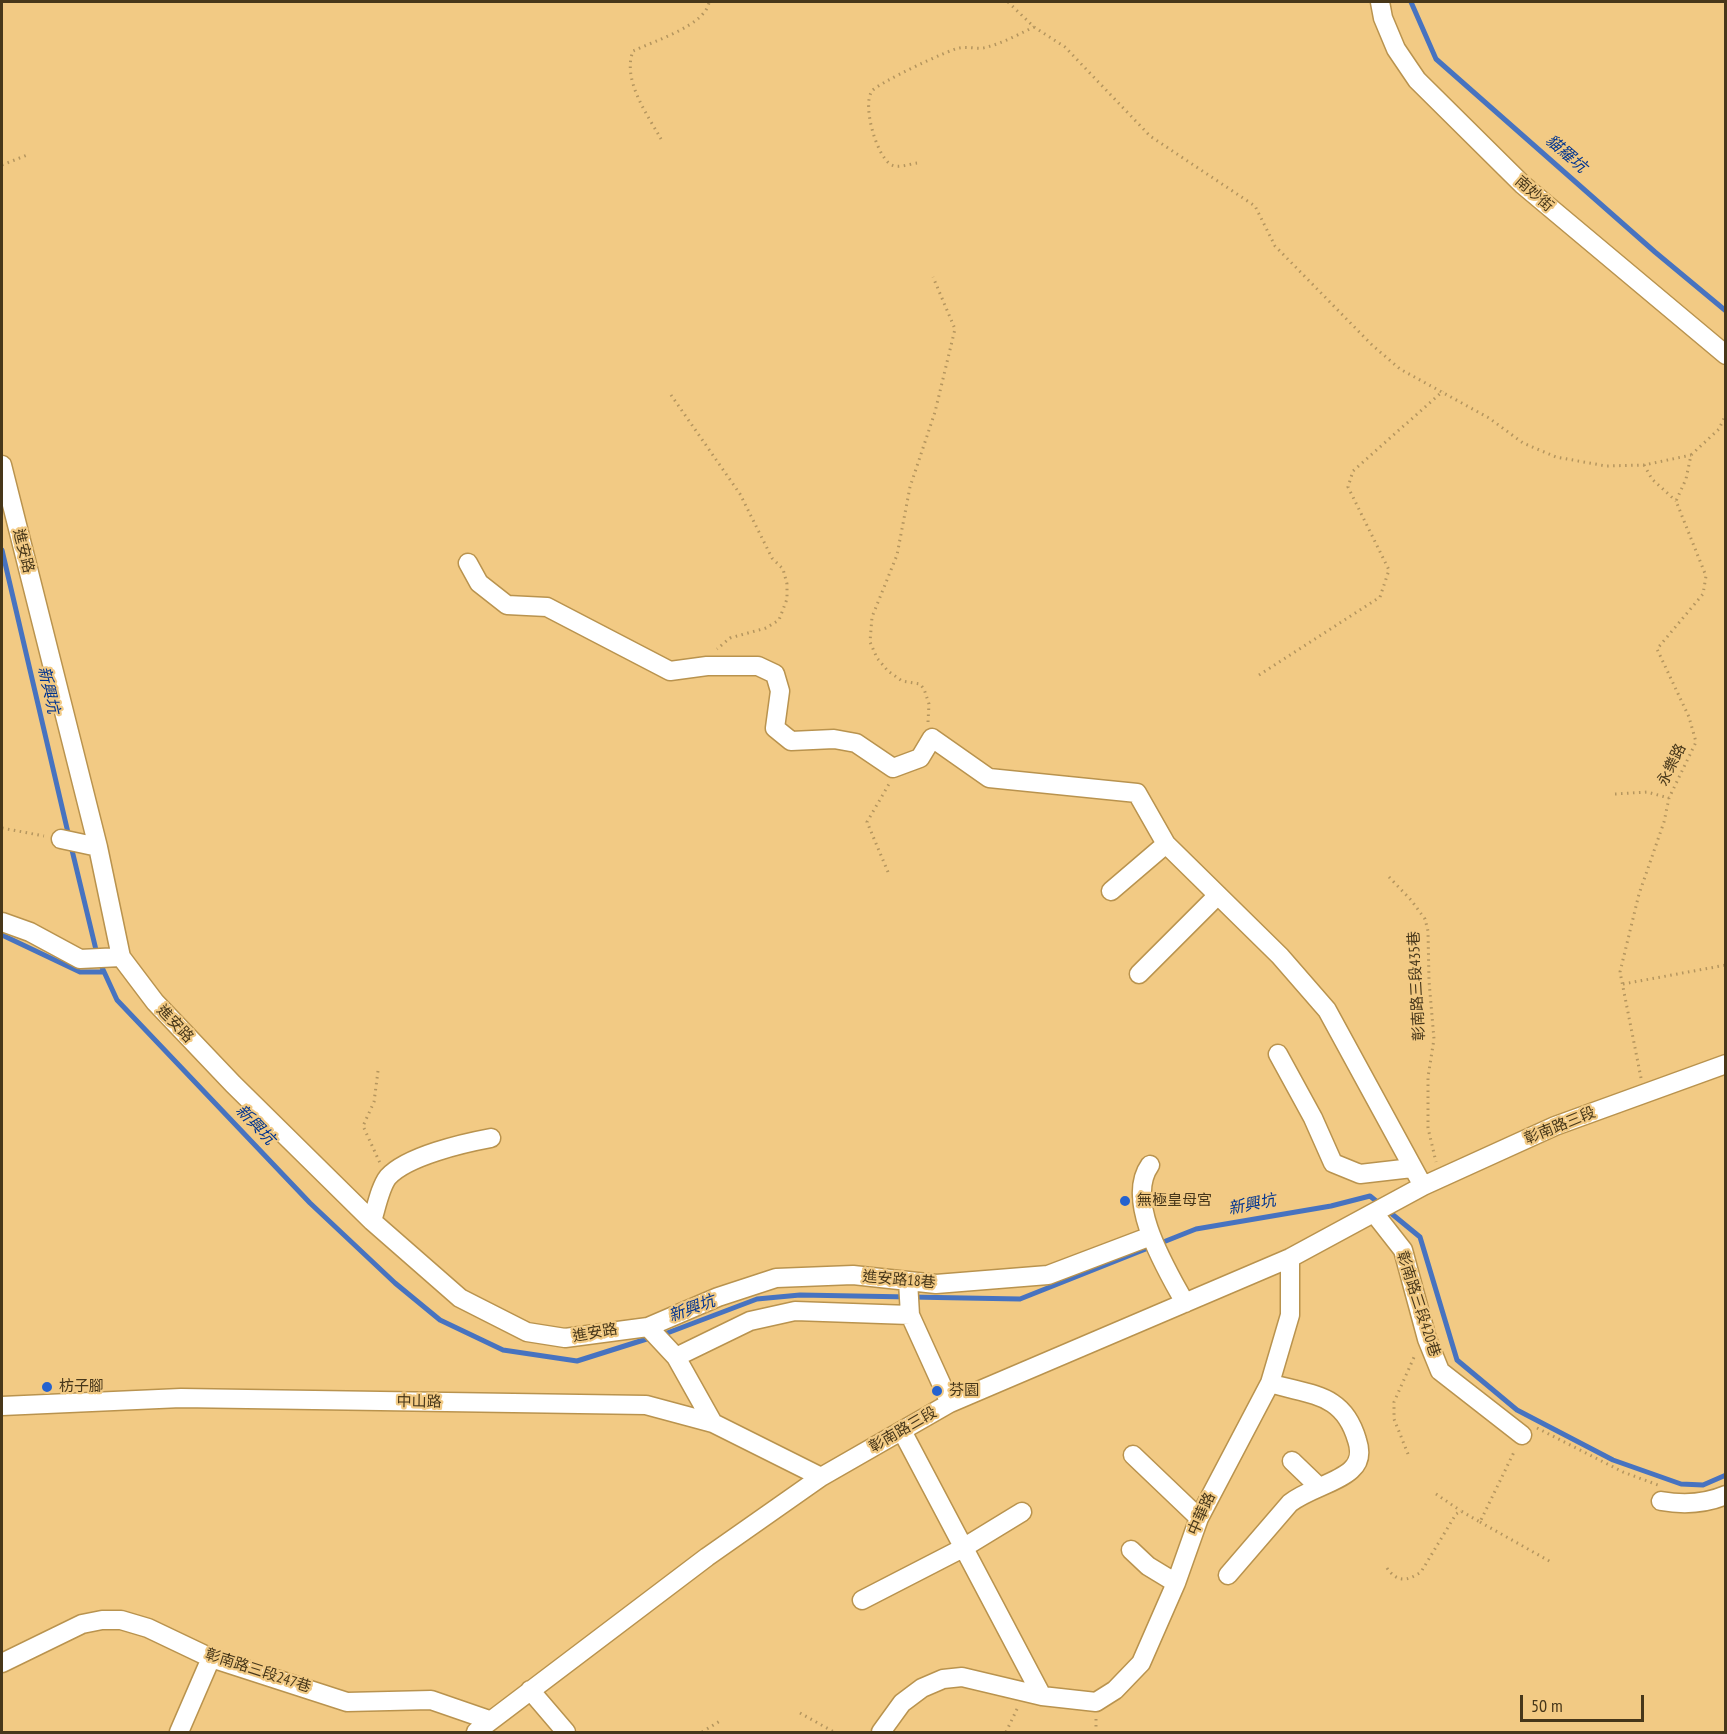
<!DOCTYPE html>
<meta charset="utf-8">
<style>
body{margin:0}
#map{position:relative;width:1727px;height:1734px;overflow:hidden;background:#f2ca84;font-family:"PT Sans Narrow",sans-serif}
canvas{display:block}
.frame{position:absolute;inset:0;border:3px solid #47371a;pointer-events:none}
.scale{position:absolute;left:1520px;top:1695px;width:124px;height:27px;box-sizing:border-box;border:3px solid #47371a;border-top:0;padding-left:8px;font-size:18px;line-height:21px;white-space:nowrap;color:#47371a;-webkit-text-stroke:4px #f2ca84;paint-order:stroke}
</style>
<div id="map">
<canvas width="1727" height="1734"></canvas>
<div class="frame"></div>
<div class="scale">50 m</div>
</div>
<script>
const ctx = document.querySelector('canvas').getContext('2d');
ctx.lineJoin = 'round';
function strokePath(path, color, width, dash) {
  ctx.strokeStyle = color;
  ctx.lineWidth = width;
  ctx.lineCap = dash ? 'butt' : 'round';
  ctx.setLineDash(dash || []);
  ctx.stroke(path);
}
function write(font, color, halo, rows, align = 'center') {
  ctx.font = font + ' "PT Sans Narrow","Noto Sans TC",sans-serif';
  ctx.lineWidth = 4.5;
  ctx.setLineDash([]);
  ctx.textBaseline = 'middle';
  ctx.strokeStyle = halo;
  ctx.fillStyle = color;
  for (const [text, x, y, turn = 0] of rows) {
    ctx.save();
    ctx.translate(x, y);
    ctx.rotate((+turn || 0) * Math.PI / 180);
    ctx.textAlign = isNaN(turn) ? turn : align;
    if (halo) ctx.strokeText(text, 0, 0);
    ctx.fillText(text, 0, 0);
    ctx.restore();
  }
}
const stream = new Path2D(`
 M1411,2L1436,59L1655,252L1726,311
 M2,550L69,837
 M71,846L97,954
 M2,935L80,972H102
 M100,963L117,1000L310,1203L395,1283L440,1320L503,1350L577,1361L653,1337
 M662,1335L757,1299L800,1295L1020,1299L1196,1229L1331,1206L1370,1196L1420,1237L1457,1360L1517,1410L1613,1460L1681,1484L1703,1485L1726,1475`);
const path = new Path2D(`
 M1008,2L1034,27L1065,47L1150,136L1255,206L1275,246L1372,345L1400,369L1489,418L1523,443L1556,457L1606,466L1644,465L1691,455
 M661,139C647,114 622,80 633,51C654,41 706,25 709,2
 M917,163C909,164 897,169 890,164C876,154 862,105 872,91C878,83 948,50 959,48C968,46 978,50 987,47C1003,43 1019,34 1034,27
 M2,165L27,155
 M671,395L740,494L772,558L783,569L787,584V599L779,620L766,628L730,638L717,649
 M1644,465L1652,479L1676,501
 M1259,675L1380,597L1389,570L1348,487L1353,471L1443,391
 M928,722L929,704L924,689L920,684L902,681L888,671L877,658L870,642L872,617L897,555L910,487L935,412L955,329L933,277
 M1615,794L1647,792L1669,798
 M2,828L44,836
 M888,872L867,822L889,784
 M1389,877L1411,900L1425,919L1428,931L1429,981L1434,1039L1428,1077V1128L1436,1162
 M1623,984L1726,965
 M378,1071L374,1102L363,1126L380,1163
 M1641,1078L1620,972L1639,894L1664,822L1669,798L1696,742L1689,717L1657,649L1703,594L1706,576L1676,501L1686,479L1691,455L1719,429L1726,414
 M1537,1428L1623,1472L1658,1485
 M1408,1454L1394,1419V1402L1415,1355
 M1436,1494L1461,1511
 M1480,1522L1551,1562
 M1387,1568C1397,1582 1406,1582 1421,1572L1456,1514L1461,1511L1480,1522L1515,1450
 M800,1713L834,1732
 M1096,1719V1732
 M702,1732L720,1721
 M1006,1732L1018,1707`);
const minor = new Path2D(`
 M1380,2L1383,18L1396,49L1417,80L1523,185L1726,355
 M2,465L98,847L121,957L155,1002L233,1084L372,1221L460,1298L527,1332L565,1338L648,1327L718,1297L776,1278L853,1275L936,1284L1048,1275L1151,1236
 M468,563L479,583L507,605L547,607L670,671L707,666H758L775,674L780,691L775,728L791,741L834,739L856,743L893,768L920,758L932,738L989,778L1137,793L1166,844L1280,956L1327,1010L1423,1186
 M61,839L98,847
 M1111,891L1166,844
 M2,922L30,932L80,959L121,957
 M1139,974L1218,895
 M1278,1054L1313,1118L1333,1163L1360,1174L1412,1168
 M1150,1165C1124,1201 1167,1270 1185,1303
 M1374,1213L1403,1250L1427,1339L1440,1371L1522,1435
 M372,1221C376,1209 380,1187 388,1177C407,1156 464,1143 491,1138
 M908,1281L910,1315L950,1403
 M648,1327L676,1357L713,1423
 M676,1357L750,1321L795,1311L910,1315
 M2,1406L181,1398L646,1405L713,1423L821,1477
 M902,1431L1042,1696
 M1133,1455L1199,1518
 M1292,1461L1318,1486
 M1661,1501C1684,1505 1705,1504 1726,1495
 M1131,1550L1148,1566L1176,1583
 M1228,1575L1290,1503C1308,1489 1337,1483 1351,1470C1360,1462 1361,1452 1357,1440C1343,1392 1311,1396 1270,1383
 M862,1600L963,1548L1022,1512
 M2,1663L82,1624L102,1620H121L148,1628L211,1658L347,1702L431,1700L489,1720
 M530,1690L566,1732
 M179,1732L211,1658
 M476,1732L707,1557L821,1477L950,1403L1290,1258L1423,1186L1555,1126L1726,1064
 M881,1732L902,1703L922,1688L943,1679L962,1677L1042,1696L1096,1702L1115,1690L1141,1663L1176,1583L1199,1518L1270,1383L1290,1315V1258`);
const markers = [
 [1125,1201,6,"#2562cf"],
 [47,1387,6,"#2562cf"],
 [937,1391,6,"#2562cf"]
];
const streetNames = [
 ["南妙街",1534,194,41],
 ["進安路",23,551,76],
 ["永樂路",1672,765,-64],
 ["彰南路三段435巷",1417,986,-93],
 ["進安路",175,1024,46],
 ["彰南路三段",1560,1126,-22],
 ["進安路18巷",899,1280,5],
 ["彰南路三段420巷",1418,1304,72],
 ["進安路",595,1333,-10],
 ["中山路",419,1402,1],
 ["彰南路三段",903,1430,-30],
 ["中華路",1202,1514,-66],
 ["彰南路三段247巷",258,1671,18]
];
const poiNames = [
 ["無極皇母宮",1137,1201],
 ["枋子腳",59,1387],
 ["芬園",949,1391]
];
const waterNames = [
 ["貓羅坑",1566,154,41],
 ["新興坑",48,690,77],
 ["新興坑",255,1125,46],
 ["新興坑",1252,1205,-11],
 ["新興坑",692,1309,-20]
];
strokePath(stream, '#4773c0', 5);
strokePath(minor, '#b9934e', 21);
strokePath(path, '#b4955e', 3, [1.5, 4.5]);
strokePath(minor, '#fff', 18);
for (const [x, y, r, color] of markers) {
  const dot = new Path2D();
  dot.arc(x, y, r, 0, 2 * Math.PI);
  ctx.fillStyle = color;
  ctx.fill(dot);
  strokePath(dot, '#f2ca84', 2);
}
write('15px', '#47371a', '#f2ca84', streetNames);
write('15px', '#47371a', '#f2ca84', poiNames, 'left');
write('italic 16px', '#003490', '#f2ca84', waterNames);
</script>
